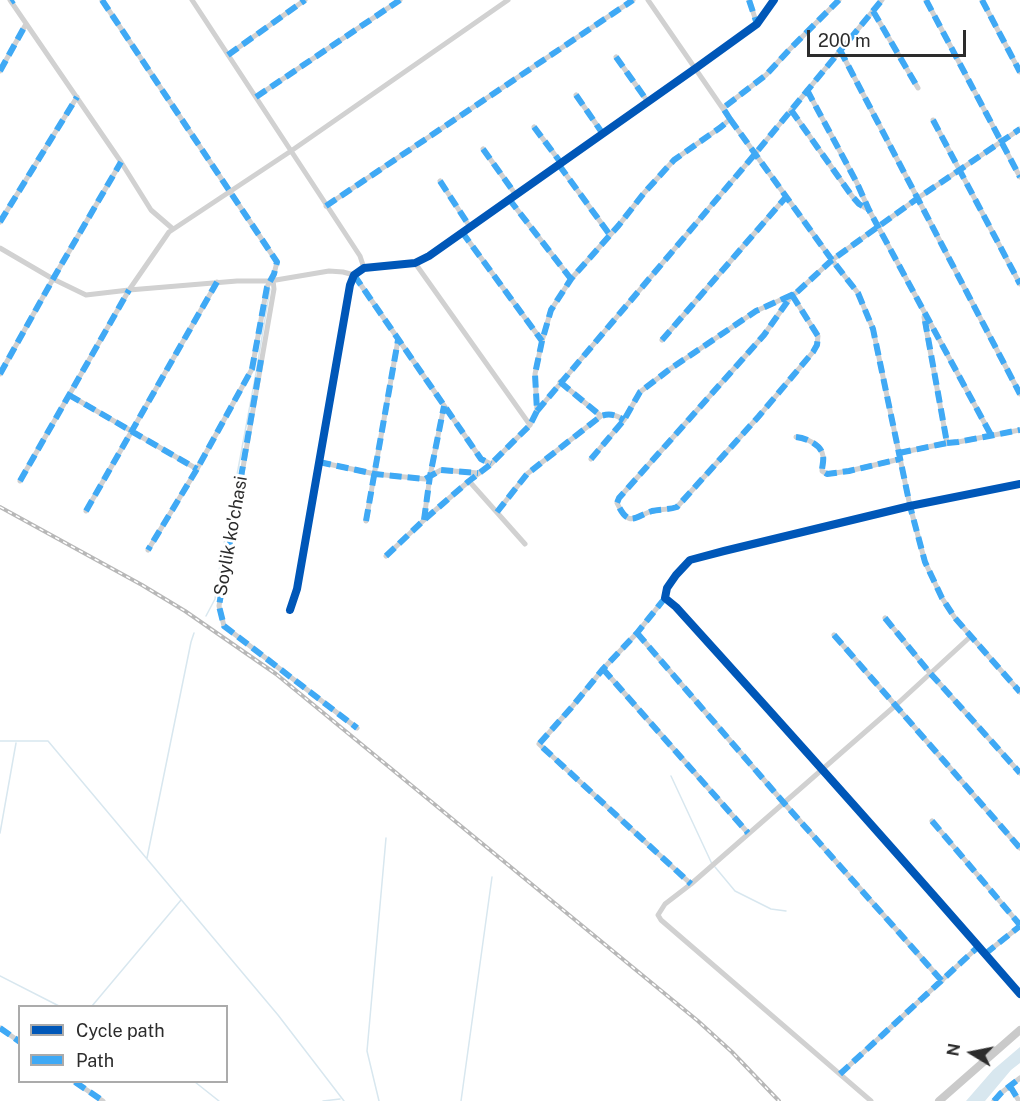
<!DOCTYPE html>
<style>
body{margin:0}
#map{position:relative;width:1020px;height:1101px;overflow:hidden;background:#fff;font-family:"Public Sans",sans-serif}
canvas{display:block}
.legend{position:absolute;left:18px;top:1005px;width:210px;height:78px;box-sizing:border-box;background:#fff;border:2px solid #ababab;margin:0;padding:8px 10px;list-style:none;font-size:18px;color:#2c2c2c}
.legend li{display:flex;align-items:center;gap:12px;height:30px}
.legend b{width:30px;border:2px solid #ababab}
.north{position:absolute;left:942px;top:1023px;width:60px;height:60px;-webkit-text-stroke:4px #fff;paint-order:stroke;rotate:280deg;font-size:16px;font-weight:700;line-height:24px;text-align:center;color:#2c2c2c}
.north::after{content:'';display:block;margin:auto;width:21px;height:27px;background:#2c2c2c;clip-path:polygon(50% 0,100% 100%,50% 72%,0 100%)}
.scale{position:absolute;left:807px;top:30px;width:159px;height:27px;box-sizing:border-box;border:3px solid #2c2c2c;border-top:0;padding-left:8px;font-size:18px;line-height:21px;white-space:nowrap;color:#2c2c2c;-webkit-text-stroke:4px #fff;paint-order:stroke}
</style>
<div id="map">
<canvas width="1020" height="1101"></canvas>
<ul class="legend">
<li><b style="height:8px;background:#0057b8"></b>Cycle path</li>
<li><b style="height:8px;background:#3fa9f5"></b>Path</li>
</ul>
<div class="north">N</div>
<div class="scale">200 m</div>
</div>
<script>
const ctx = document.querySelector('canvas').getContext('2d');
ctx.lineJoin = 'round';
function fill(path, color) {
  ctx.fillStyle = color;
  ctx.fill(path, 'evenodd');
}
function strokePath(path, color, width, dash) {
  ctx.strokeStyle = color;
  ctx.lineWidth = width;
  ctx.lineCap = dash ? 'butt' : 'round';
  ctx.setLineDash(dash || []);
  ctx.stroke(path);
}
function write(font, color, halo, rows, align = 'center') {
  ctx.font = font + ' "Public Sans",sans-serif';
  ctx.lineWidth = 6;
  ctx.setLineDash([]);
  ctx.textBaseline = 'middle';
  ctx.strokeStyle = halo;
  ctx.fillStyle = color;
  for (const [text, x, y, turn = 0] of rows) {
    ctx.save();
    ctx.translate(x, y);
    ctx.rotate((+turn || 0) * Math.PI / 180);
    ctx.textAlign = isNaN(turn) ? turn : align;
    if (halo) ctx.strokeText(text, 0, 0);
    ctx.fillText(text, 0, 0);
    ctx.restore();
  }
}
const water = new Path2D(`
 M1020,1047V1063L1011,1070L985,1101H966L993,1070Z`);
const stream = new Path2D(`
 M206,616L215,599L219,571L256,373L270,289
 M0,741H48L278,1015L344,1101
 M671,776L712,864
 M0,833L16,743
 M147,858L191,642L194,633
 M715,867L735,891L771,909L786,911
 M0,976L59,1006
 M92,1006L181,900
 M195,1082L219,1101
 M323,1101L340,1099
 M379,1101L367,1051L386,838
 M461,1101L492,877`);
const minor = new Path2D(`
 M10,0L121,162L151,210L173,229
 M102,0L277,262L274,274L267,287L252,369L197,469L148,550
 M192,0L360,256L364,268
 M749,0L757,24
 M926,0L1020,177
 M982,0L1020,72
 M873,11L918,88
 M840,50L1020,394
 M228,55L305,0
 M616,57L648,102
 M0,71L26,24
 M807,90L857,183L869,210L991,435
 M576,95L603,134
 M256,97L400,0
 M723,108L766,75L789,50L839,0
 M791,110L852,196L859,204L867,209
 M730,119L832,260L858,293L873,329L910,506L925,562L942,598L955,618L1020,692
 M933,120L1020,284
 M534,127L561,163
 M483,149L516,195
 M559,165L610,235
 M440,181L470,227
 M509,199L571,279
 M326,206L633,0
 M0,222L77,97
 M462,232L542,341
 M0,248L53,279L86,295L129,290L169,232L291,151L508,0
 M415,263L530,425
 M273,280L274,289L219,606L224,626L357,728
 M792,295L818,336L817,345L813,352L759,416L677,507C668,510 660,509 652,511C634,517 629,528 617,503L619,498L764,335Z
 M662,340L786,197
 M0,374L53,279L121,162
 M560,382L601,416
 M69,395L197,469
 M537,411L755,154L882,0
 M796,437C806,438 822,445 823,456C824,461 822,466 822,471L827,474L849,471L900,459
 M947,443L958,442L1020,430
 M899,453L947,443L924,317
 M591,459L624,420L640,392L670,369L756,311L796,293L832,260L918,198L1020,129
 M319,462L375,474L425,479L441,470L478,473
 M20,481L129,290L237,281H270L329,271L343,272L354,275L481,459L491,464
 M469,481L525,544
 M1020,484L910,506L724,551L690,560L676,575L667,588L665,598L676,607C792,735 907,864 1020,994
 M86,511L217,282
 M497,512L527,474L601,416C610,413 616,415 624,420
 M424,519L430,476L444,406
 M366,521L398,340
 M386,556L424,520L469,481L491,464L530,425L537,411L535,374L542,341L551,310L571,279L619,225L644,193L674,160L721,127L730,119L648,0
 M665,598L637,633L603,669L571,708L539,744L691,884
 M290,610L297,589L350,285L354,275L364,268L415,263L429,256L696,68L757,24L774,0
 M885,618L930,673L1020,773
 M637,633L784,803L942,981
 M834,635L1020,848
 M603,669L748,833
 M932,821L1020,925
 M985,954L1020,926
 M0,1028L20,1042
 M840,1074L979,946
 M75,1082L103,1101
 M1010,1086L1019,1101
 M871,1101L661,920L658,915L665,904L691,884L896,705L970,637
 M994,1101L1001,1093L1020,1078`);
const secondary = new Path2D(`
 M939,1101L1020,1030`);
const rail = new Path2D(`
 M0,507L142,585L185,611L276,674L698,1021L732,1052L779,1101`);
const quiet = new Path2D(`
 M102,0L277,262L274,274L267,287L252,369L197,469L148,550
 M749,0L757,24
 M926,0L1020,177
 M982,0L1020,72
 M11,2L14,0
 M873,11L918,88
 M840,50L1020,394
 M228,55L305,0
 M616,57L648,102
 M0,71L26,24
 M807,90L857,183L869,210L991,435
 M576,95L603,134
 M256,97L400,0
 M791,110L852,196L859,204L869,210
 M730,119L832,260L858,293L873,329L910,506L925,562L942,598L955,618L1020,692
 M933,120L1020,284
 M534,127L561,163
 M483,149L516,195
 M559,165L610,235
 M440,181L470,227
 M509,199L571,279
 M326,206L633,0
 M0,222L77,97
 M462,232L542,341
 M354,275L481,459L491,464
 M792,295L818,336L817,345L813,352L759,416L677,507C668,510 660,509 652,511C634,517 629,528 617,503L619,498L764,335Z
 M662,340L786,197
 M261,360L219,606L224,626L357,728
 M0,374L53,279L121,162
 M560,382L601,416
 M69,395L197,469
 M537,411L755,154L882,0
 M796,437C806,438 822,445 823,456C824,461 822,466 822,471L827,474L849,471L900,459
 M947,443L958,442L1020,430
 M899,453L947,443L925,321
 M591,459L624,420L640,392L670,369L756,311L796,293L832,260L918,198L1020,129
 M319,462L375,474L425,479L441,470L478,473
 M20,481L129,290
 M86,511L217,282
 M497,512L527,474L601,416C610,413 616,415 624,420
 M424,520L430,476L444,406
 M366,521L398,340
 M386,556L424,520L469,481L491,464L530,425L537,411L535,374L542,341L551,310L571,279L619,225L644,193L674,160L721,127L730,119L723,108L766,75L789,50L839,0
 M665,598L637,633L603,669L571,708L539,744L691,884
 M885,618L930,673L1020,773
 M637,633L784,803L942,981
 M834,635L1020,848
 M603,669L748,833
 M932,821L1020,925
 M985,954L1020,926
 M0,1028L20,1042
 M840,1074L979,946
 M75,1082L103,1101
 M1010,1086L1019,1101
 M994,1101L1001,1093L1020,1078`);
const cycleway = new Path2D(`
 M1020,484L910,506L724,551L690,560L676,575L667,588L665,598L676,607C792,735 907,864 1020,994
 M290,610L297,589L350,285L354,275L364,268L415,263L429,256L696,68L757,24L774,0`);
const streetNames = [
 ["Soylik ko'chasi",231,536,-80]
];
fill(water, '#d8e7ef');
strokePath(stream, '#d8e7ef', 1.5);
strokePath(minor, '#d1d1d1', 5);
strokePath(secondary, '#cacaca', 8);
strokePath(rail, '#b8b8b8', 4);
strokePath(rail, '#fff', 1.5, [4.5]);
strokePath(quiet, '#3fa9f5', 6, [12, 6]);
strokePath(cycleway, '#0057b8', 8);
write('18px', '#2c2c2c', '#fff', streetNames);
</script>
